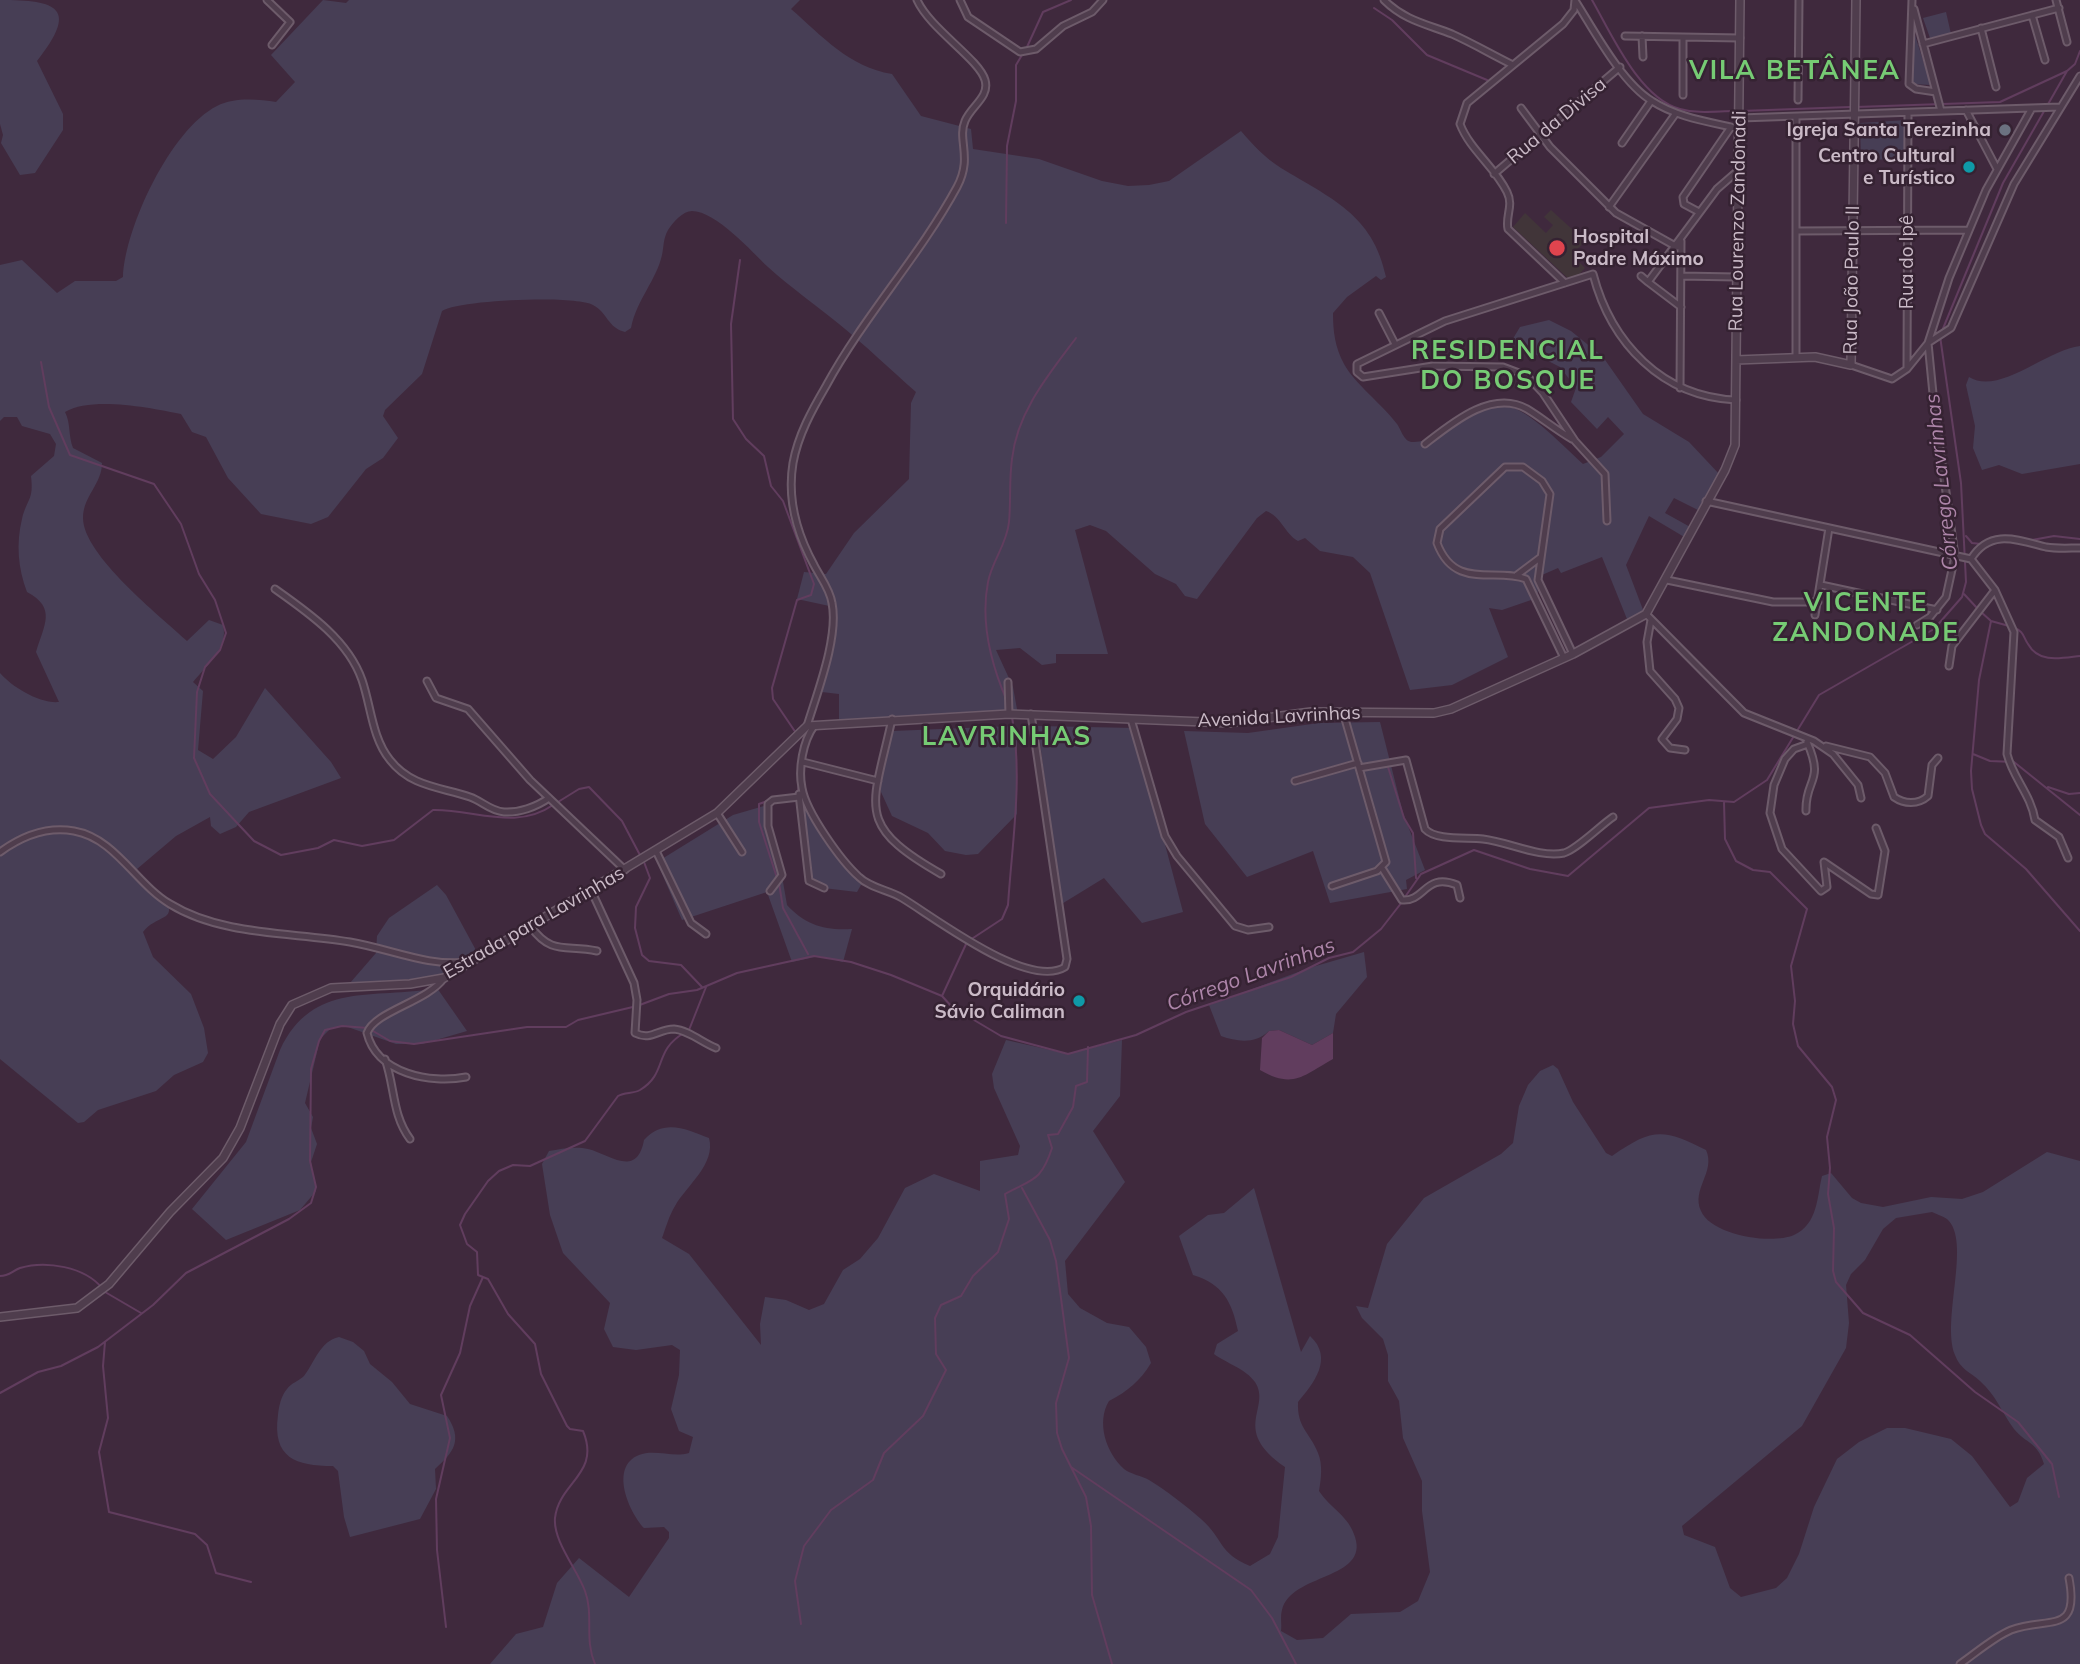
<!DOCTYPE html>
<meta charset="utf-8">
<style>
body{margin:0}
canvas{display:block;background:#3f293d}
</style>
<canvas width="2080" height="1664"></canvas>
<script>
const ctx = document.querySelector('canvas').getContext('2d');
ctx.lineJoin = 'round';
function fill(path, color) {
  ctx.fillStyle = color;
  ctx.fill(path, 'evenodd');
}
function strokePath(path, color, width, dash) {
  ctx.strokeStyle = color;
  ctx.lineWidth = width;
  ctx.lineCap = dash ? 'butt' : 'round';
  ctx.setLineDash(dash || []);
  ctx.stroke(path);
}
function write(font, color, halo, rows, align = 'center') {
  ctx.font = font + ' Mulish,sans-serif';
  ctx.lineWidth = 5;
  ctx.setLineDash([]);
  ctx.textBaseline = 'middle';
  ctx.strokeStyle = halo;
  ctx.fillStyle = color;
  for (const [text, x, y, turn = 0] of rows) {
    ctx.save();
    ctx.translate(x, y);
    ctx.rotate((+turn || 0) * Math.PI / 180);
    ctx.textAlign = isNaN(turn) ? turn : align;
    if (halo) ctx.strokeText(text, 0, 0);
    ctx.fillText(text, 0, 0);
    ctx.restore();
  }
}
const medical = new Path2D(`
 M1551,210L1585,241L1572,255L1585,268L1572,282L1513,227L1525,213L1546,233L1553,225L1544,217Z`);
const green = new Path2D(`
 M0,0C58,0 79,8 37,61L63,114V130L35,173L20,175L1,143L3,135L0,124Z
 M323,0L346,3L349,0H800L791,9C822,36 849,67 892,74L921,116L971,129L973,149L1039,159L1102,181L1128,186L1149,185L1169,181L1241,131C1253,145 1265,158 1281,168C1330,198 1373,214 1386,277L1381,280L1376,276L1347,297L1333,313C1333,332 1335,347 1344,364C1354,383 1383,405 1397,424C1402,431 1404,443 1414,442C1446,440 1474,400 1507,406C1530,410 1565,448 1583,464L1601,457L1624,434L1608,417L1597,429L1571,402L1576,388L1560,367L1511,342L1520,327L1549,320L1571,331L1603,357L1643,414L1689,442L1721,476L1700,511L1674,498L1665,513L1692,528L1686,538L1649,516L1626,565L1645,615L1629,624L1602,557L1561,573L1558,568L1535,578L1538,592L1534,599L1502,610L1489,608L1508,657L1452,685L1410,690L1370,573L1353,557L1320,551L1305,538L1298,541C1285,534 1281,516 1266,511L1257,518L1197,599L1185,596L1176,584L1155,574L1106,531L1090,525L1075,530L1108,654H1056V663L1042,665L1020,648L996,650L1013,687L1018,715L839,723V694L822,692L836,637L834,607L797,599L804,572L826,574L854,533L909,479L911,403L916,392C890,369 866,346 839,324C816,305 790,287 768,267C752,252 716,211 692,211C683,211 673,222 668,230C663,239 664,246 662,255C656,281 637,299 631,328L625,332C608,328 607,312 593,305C574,295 459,300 442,311L422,374L385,410L383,416L398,438L383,458L366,469L328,517L311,524L261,514L228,478L206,437L192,432L181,414C151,408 92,396 65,412C71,424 68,435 73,448L102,463C102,484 83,496 83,518C83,555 160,616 187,641L209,620L223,625C229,648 206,666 193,682L203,691L198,750L213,759L236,737L265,688L331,762L341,778L249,812L236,827L220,834L211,826L210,817L176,836L137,869C144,879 180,906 166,916C156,922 150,923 143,932L153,957L191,994L204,1028L208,1053L203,1062L174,1075L156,1091L98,1110L84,1122L78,1123L0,1059V673C12,687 40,704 59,702L36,652C44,625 57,608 27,592C18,568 16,544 22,519C27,498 34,501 31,476L54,456L56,444L50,434L22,426L17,417H4L0,421V265L22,260L57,293L75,281H116L123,277C125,227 171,129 217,106C234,97 258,99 276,102L295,82L271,55Z
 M1946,12L1951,34L1930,38L1923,18Z
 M1913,29L1931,85L1912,84Z
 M1907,120L1906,159L1861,160L1860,123Z
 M2080,346V464L2022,474L1999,465L1982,470L1973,448L1975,426L1966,385L1969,377C1999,396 2046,350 2080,346Z
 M1380,722L1403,813L1425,870L1406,880L1407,889L1330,903L1313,851L1247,877L1205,824L1184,731L1248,733L1319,723Z
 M1013,726L1017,740V814L978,854L966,855L945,851L928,833L892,816L881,792L880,780L893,731Z
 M1038,726L1134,728L1183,912L1142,923L1104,878L1060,905Z
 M802,794L862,883L857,892L815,887L811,879Z
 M764,806L778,853L787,905C805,925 826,931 852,929L843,962L819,956L792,962L767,892L682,920L657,862L733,815Z
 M437,885L446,895L478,954L435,978L350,983L376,953L377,936L389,918Z
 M1364,952L1367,977L1336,1014L1333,1033L1312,1045L1279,1030L1269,1031C1255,1044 1238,1042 1221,1036L1209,1005L1309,968Z
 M437,988L467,1031L422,1044H396L345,1026L331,1028L320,1039L305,1103L313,1117L311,1128L317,1144L311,1162L316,1191L300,1210L226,1240L192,1209L246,1142L280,1050C313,980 373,1000 437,988Z
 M1006,1040L1068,1054L1122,1040L1120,1096L1093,1131L1125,1182L1065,1261L1068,1294L1080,1308L1107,1323L1129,1327L1146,1347L1151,1363C1140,1381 1128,1391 1109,1401C1096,1422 1106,1453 1124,1469C1130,1474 1142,1476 1149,1480C1167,1491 1185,1505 1201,1519C1224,1539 1218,1553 1250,1566L1270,1554L1278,1537L1285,1467C1230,1429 1272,1408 1255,1382C1246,1369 1226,1363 1214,1354L1217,1344L1238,1331C1232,1302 1223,1284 1193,1275L1179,1236L1208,1215L1224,1213L1254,1188L1301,1352L1310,1336C1334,1358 1314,1383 1298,1402C1297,1428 1309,1431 1318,1453C1323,1465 1321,1479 1319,1491C1330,1508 1349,1516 1355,1537C1369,1580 1291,1573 1282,1610C1280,1616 1282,1625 1281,1631L1297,1640L1323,1638L1351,1614L1400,1612L1418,1601L1430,1572L1422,1511V1481L1403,1438L1399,1401L1388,1381V1355L1383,1339L1362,1318L1356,1306L1368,1308L1387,1244L1424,1198L1501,1154L1513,1143L1519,1106L1528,1085L1540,1071L1553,1065L1558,1069L1573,1102L1606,1153L1612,1156C1652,1128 1663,1128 1706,1150C1716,1172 1691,1189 1701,1211C1711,1235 1771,1245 1794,1235C1818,1224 1817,1197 1822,1176L1831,1173L1852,1198L1861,1203L1883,1207L1931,1197L1962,1199L1983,1192L2047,1152L2080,1161V1664H490L516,1634L543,1627L557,1583L579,1558L629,1597L669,1538V1532L664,1527L644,1528C629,1512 609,1467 639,1455C655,1449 673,1458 689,1453L693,1437L679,1431L671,1409L679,1375L680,1350L672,1345L636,1350L613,1347L604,1329L610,1303L563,1253L550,1215L542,1164L549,1151C561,1149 576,1146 588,1149C609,1154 637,1179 644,1140C664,1118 686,1129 709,1138C716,1164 687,1185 675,1206C669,1216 666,1227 662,1238L689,1254L761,1345L760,1324L765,1297L786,1300L809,1310L824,1304L843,1270L860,1259L878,1238L905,1188L934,1174L980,1191V1161L1018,1155L1020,1146L994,1088L992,1074ZM1932,1212C1936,1214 1943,1216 1947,1219C1972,1241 1941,1320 1955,1355C1960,1369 1970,1372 1980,1381C1996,1395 2002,1413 2014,1429C2026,1444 2037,1441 2044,1464L2027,1478L2018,1502L2010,1507L1972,1456L1951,1439L1905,1428H1887L1859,1442L1837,1459L1814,1507L1799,1554L1787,1578L1776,1588L1741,1597L1730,1588L1715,1547L1684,1535L1682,1526L1802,1426L1846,1348L1849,1323L1846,1285L1851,1274L1865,1260L1883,1229L1896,1218Z
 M339,1337L353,1342L364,1351L370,1364L392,1382L410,1404L447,1416C463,1440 454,1452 435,1469L436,1489L420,1519L350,1537L344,1517L338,1471L333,1466C296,1466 272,1458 278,1415C279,1406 281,1396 287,1389C291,1383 299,1381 304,1376C315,1362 320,1341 339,1337Z`);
const water = new Path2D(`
 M1279,1030L1312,1045L1333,1033V1059C1303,1076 1293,1089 1260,1070L1262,1038L1269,1031Z`);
const stream = new Path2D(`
 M1592,0C1611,33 1639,98 1680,109C1698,114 1717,111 1735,111
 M1374,8L1392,20L1427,55L1487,80
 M1027,47L1043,12L1071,0
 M1856,107L2000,102L2067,71L2075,64L2080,51
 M1741,111L1850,107
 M1006,223L1007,146L1016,101V65L1022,55
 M740,260L731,324L733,419L746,439L764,456L771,486L783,501L814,584L811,595L797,600L772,688L773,699L796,733
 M1942,331L2003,183L2067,71
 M41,362L49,407L70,455L154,484L181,524L199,574L215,600L226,633L220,650L205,667L197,692L194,758L210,794L254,841L281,855L318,848L334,840L362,846L394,840L433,810C474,809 516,831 553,805
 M1966,536L1972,543L1981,544
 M2032,540L2054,536L2080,539
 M1964,594L1977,608
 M1981,612L1991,621L2009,626
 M1991,621L1979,680L1971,771L1972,789L1981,825L1985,834L2026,869L2080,931
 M2014,628C2024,631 2023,637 2028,644C2039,664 2062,658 2080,656
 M1007,701C991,664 980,623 988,582C992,561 1007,544 1009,522C1011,501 1009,480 1012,459C1017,412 1049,374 1076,338
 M1973,754L1990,761L2014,762L2080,815
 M1388,767L1404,818L1413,833L1416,878
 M2048,787L2069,794L2080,793
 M798,793L799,781
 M770,800L759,804V822L777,878
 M558,802L579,789L589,787L622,821L641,857
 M1724,802L1725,839L1736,861L1753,870L1770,872L1807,909L1791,966L1795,1001L1793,1024L1798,1046L1832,1087L1836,1100L1827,1137L1830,1168L1828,1194L1834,1228L1833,1271L1836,1282L1863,1313L1910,1335L1975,1392L2018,1422L2052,1464L2059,1497
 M644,862L650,878L636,907L635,928L642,955L649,961L681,965L702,987
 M779,883L783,908L808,954
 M1405,897L1421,874L1474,850L1530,869L1568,876L1649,808L1709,800L1734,802L1767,780L1819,695L1934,629L1962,597L1966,582L1961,483L1940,336
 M942,996L967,942L1002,919L1008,905C1012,843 1023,778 1012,717
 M689,1030L706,987
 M1022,1188L1050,1240L1056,1261L1069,1358L1056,1403L1057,1433L1062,1449L1086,1497L1091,1526L1092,1595L1112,1664
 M0,1276C9,1276 12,1271 20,1268C46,1260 85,1267 102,1288
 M105,1292L141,1313
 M105,1342L103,1366L108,1418L99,1452L109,1512L195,1534L207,1545L216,1573L251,1582
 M0,1393L38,1372L61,1366L98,1347L153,1305L186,1273L289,1219L311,1203L316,1187L310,1161L311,1069L319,1041L325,1030L342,1026L368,1028L390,1041L414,1044L527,1027H566L578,1020L637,1006L669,994L697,990L737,973L814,956L851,962L891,975L942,996L952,1007L1001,1036L1068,1054L1136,1035L1186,1012L1291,977L1329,958L1353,952L1381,929L1402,902
 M1071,1467L1251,1590L1272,1618L1296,1664
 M801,1624L795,1581L804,1546L831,1510L873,1480L884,1453L923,1416L946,1370L936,1354L935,1318L941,1305L961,1296L973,1276L998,1252L1009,1219L1005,1194C1032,1179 1041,1182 1052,1148L1048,1135L1058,1134L1073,1107L1076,1086L1087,1082L1088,1047
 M446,1627L437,1550L436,1499L450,1438L441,1395L460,1353L470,1306L483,1277
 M595,1664C584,1639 594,1615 585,1591C577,1569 553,1541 555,1518C559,1482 601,1474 583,1431L570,1429L567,1426L541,1374L535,1344L508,1314L488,1279L478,1275L477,1252L467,1244L460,1225L465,1214L488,1181L499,1171L513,1165L530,1166L585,1141L618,1096C625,1092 633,1094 640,1090C668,1073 653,1051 684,1033`);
const minor = new Path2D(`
 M267,0L290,22L272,45
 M960,0L968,17L1020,52L1036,49L1063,26L1092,12L1103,0
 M1384,0C1404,20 1426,24 1452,34C1472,43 1491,54 1511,64
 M1912,0L1909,84L1916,89L1936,92
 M2056,0L2067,42
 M1576,2C1595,32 1622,83 1652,101C1678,118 1711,122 1740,129
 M1914,9L1941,111
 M2032,15L2045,60
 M1981,28L1996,87
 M1625,36L1740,38
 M1642,36L1643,57
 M1923,44L2059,8
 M1683,95V38
 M1798,100L1799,0
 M1521,108L1550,147L1616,213L1677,247
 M1966,110L1997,169
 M1796,117V356
 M1740,118L2060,107
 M1622,143L1651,101
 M1494,174L1620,67
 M1609,207L1676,113
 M1699,212L1684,204L1683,197L1731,127
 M1796,231L1969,230
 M1641,276L1648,282L1717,189L1740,169
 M1681,276L1736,277
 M1648,282L1681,307
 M1565,283L1508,229C1505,216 1514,206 1507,192C1495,167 1470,150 1460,124L1467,103L1563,24L1574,10L1575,0
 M1379,313L1395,344
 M1851,365L1892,379L1907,369L1928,343L1949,278L1986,190L2032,108
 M1907,369L1908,114
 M1680,388L1681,241
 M1425,444C1452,423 1492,389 1527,409C1542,418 1556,430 1572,439
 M1706,501L1971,559
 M1607,521L1605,474L1575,441L1543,393L1527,376L1503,367L1433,366L1363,377L1357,372V364L1445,321L1593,274C1611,343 1662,397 1736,400
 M1971,559L1995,590L2014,632L2007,754C2013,778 2031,795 2035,820L2059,837L2068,858
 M1971,559C1990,528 2018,540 2046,547C2057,549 2069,548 2080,548
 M1517,575L1541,557
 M1667,580L1773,602H1818
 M1821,585L1937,610
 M275,589C309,613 348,640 362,680C371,706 372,738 390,760C411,787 441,787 470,797C482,801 490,811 504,812C519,813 536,807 549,798
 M1646,614L1744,713L1814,741L1833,754L1858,785L1861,798
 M1815,615L1829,528
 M1651,620L1647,642L1650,671L1675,699L1679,708L1677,719L1662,739L1670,748L1685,750
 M1917,625L1930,617L1946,597L1955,556L1935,414L1928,343L1951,328L2014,184L2080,76
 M1564,658L1526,579C1495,567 1455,591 1437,543L1440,529L1505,467H1523L1542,481L1550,494L1538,580L1573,654
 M1949,666L1952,646L1995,590
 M427,681L436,698L468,709L530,780L625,870
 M1008,682L1009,714
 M892,719C873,807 853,824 941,874
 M1131,719L1165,836L1177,856L1235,926L1248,930L1269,927
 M807,726C817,693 839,637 832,603C830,589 820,577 814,565C797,534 787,499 793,463C798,435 812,410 826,386C864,316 919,257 957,187C973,157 957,140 965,121C971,106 990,97 985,80C979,59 930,29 917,0
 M814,726C803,741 798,769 802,788C806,812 841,861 859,877C870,888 889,890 902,898C934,917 1028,990 1065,967L1067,959L1031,714
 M1808,744L1794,749L1785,759L1774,785L1770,813L1782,849L1821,891L1827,887L1824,862L1871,894L1878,895L1885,851L1876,828
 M1826,746L1870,757L1885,773L1894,797C1904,804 1918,805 1928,796L1932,765L1938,758
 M803,762L878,781
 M1359,768L1406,760L1425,829C1436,841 1467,837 1483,839C1509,842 1539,858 1564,853C1576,850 1601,825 1613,817
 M1295,781L1358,763
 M799,794L809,881L824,888
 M1806,811C1805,778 1825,783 1807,742
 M717,813L742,852
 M656,851L691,923L706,934
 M0,852C22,836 46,826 74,831C115,838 136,884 170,904C222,936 292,932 350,942C391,949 427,967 469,962
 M1382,868L1402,900C1425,902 1425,872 1457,885L1460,898
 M1332,886L1377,871L1386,862L1343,712
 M591,890L634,983L637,1000L635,1033C651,1041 658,1029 674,1029C688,1030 703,1043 716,1048
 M770,891L782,875L768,826V804L773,800L799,797
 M531,927C552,956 567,944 597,951
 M444,978C427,1002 375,1011 367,1033C377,1074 431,1084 466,1077
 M385,1059C395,1087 392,1115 410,1139
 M1960,1664C1976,1653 1994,1637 2011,1630C2048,1616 2080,1636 2069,1578`);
const tertiary = new Path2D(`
 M1736,360L1815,357L1851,365L1856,0
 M0,1317L77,1308L109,1284L170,1212L223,1158L240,1128L280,1024L292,1005L331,988L410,984L444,978L717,813L807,726L1009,714L1229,723L1311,712L1434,713L1451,709L1573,654L1646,614L1725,470L1735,445L1740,0`);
const markers = [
 [2005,130,7,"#6b7280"],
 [1969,167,7,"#0f9aa8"],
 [1557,248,9,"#e0444e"],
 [1079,1001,7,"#0f9aa8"]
];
const streetNames = [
 ["Rua da Divisa",1557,121,-40],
 ["Rua Lourenzo Zandonadi",1738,221,-89],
 ["Rua do Ipê",1907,262,-90],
 ["Rua João Paulo II",1852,280,-89],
 ["Avenida Lavrinhas",1279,717,-3],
 ["Estrada para Lavrinhas",534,923,-30]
];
const poiNames = [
 ["Igreja Santa Terezinha",1991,130],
 ["Centro Cultural",1955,156],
 ["e Turístico",1955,178],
 ["Hospital",1573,237,"left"],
 ["Padre Máximo",1573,259,"left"],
 ["Orquidário",1065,990],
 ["Sávio Caliman",1065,1012]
];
const waterNames = [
 ["Córrego Lavrinhas",1942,482,-96],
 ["Córrego Lavrinhas",1251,975,-20]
];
const districtNames = [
 ["VILA BETÂNEA",1795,71],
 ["RESIDENCIAL",1508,351],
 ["DO BOSQUE",1508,381],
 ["VICENTE",1866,603],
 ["ZANDONADE",1866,633],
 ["LAVRINHAS",1007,737]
];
fill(medical, '#413539');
fill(green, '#473e55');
fill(water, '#613d5e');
strokePath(stream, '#613d5e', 2);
strokePath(minor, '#6d5b6a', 9);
strokePath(tertiary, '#6d5b6a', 10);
strokePath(minor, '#4f3d4d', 5);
strokePath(tertiary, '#4f3d4d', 7);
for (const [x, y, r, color] of markers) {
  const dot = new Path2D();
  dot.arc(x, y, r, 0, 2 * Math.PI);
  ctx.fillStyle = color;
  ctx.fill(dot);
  strokePath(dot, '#352232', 2.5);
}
write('19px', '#cabac7', '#352232', streetNames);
write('bold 19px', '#cabac7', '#352232', poiNames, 'right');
write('italic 21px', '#ad85a9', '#352232', waterNames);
ctx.letterSpacing = '2px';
write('bold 26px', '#76cb74', '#352232', districtNames);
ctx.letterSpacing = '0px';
</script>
